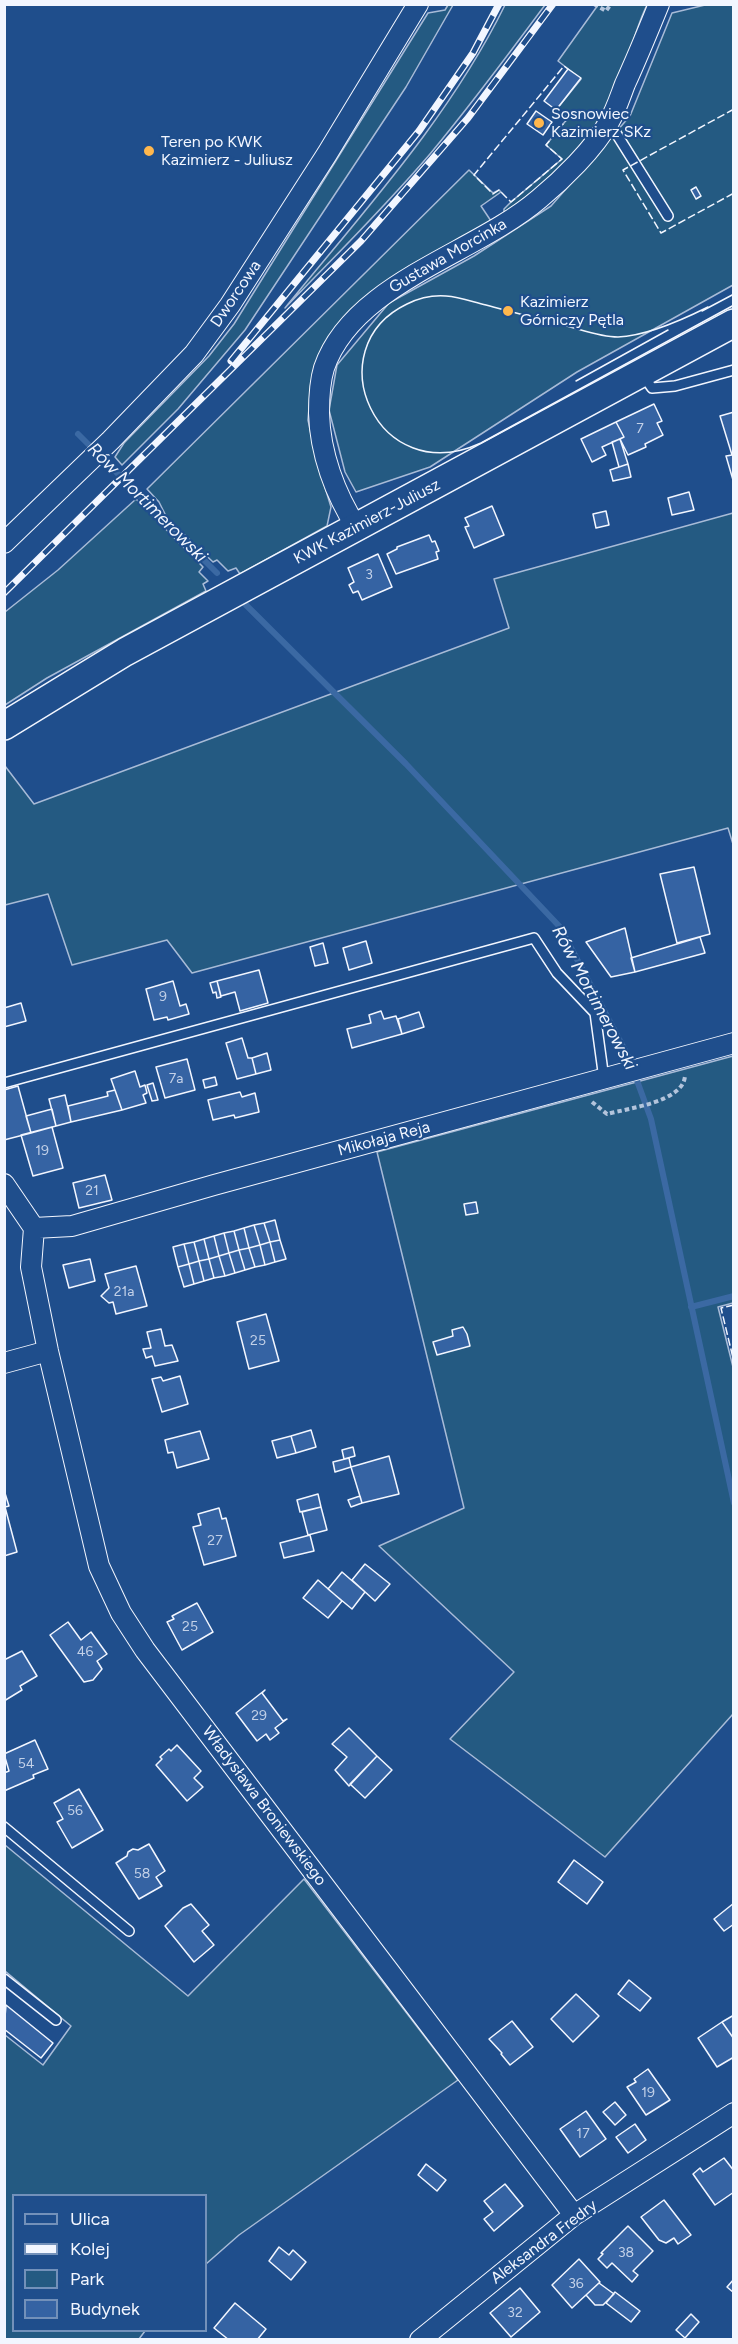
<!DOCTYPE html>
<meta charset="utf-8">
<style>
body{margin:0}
#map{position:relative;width:738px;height:2344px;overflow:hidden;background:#1f4e8c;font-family:Figtree,sans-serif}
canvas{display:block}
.frame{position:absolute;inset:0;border:6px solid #f2f6ff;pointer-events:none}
.legend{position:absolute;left:12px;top:2194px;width:195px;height:138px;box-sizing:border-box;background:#1f4e8c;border:2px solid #7391ba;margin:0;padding:8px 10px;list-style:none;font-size:18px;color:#f2f6ff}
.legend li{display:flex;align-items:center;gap:12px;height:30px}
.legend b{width:30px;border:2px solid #7391ba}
</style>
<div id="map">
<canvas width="738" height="2344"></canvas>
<div class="frame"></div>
<ul class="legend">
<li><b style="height:8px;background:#1f4e8c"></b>Ulica</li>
<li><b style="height:8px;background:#f2f6ff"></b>Kolej</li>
<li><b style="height:16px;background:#245a82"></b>Park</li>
<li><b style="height:16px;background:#3563a3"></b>Budynek</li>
</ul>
</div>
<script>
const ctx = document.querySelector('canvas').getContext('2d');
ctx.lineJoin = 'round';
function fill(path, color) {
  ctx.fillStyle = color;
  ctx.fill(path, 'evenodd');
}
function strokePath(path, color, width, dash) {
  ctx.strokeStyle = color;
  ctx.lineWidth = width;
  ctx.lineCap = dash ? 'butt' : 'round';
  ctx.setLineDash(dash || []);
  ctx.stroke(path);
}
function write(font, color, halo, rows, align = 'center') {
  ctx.font = font + ' Figtree,sans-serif';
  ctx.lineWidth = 4.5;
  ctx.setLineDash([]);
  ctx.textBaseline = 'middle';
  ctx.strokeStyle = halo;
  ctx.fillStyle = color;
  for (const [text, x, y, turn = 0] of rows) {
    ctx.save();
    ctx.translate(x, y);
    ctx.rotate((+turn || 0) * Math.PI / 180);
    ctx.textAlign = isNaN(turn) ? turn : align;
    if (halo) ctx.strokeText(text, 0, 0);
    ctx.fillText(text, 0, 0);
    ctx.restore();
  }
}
const green = new Path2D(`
 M448,5H453L406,87L245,330L178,409L122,465L115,457L124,443L209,356L234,324L428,13L445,10Z
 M505,5H545C508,55 470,106 430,154C384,208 334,257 285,308C364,211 450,117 505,5Z
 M598,5H647C636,27 631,51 622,74C597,136 558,175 504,213V209L511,202L562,159L546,145L568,118L556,110L581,79L558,61Z
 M705,5H733V285L577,372L430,467L356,492L345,472L329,410L337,365L389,303L474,256L551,206L630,116L672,13Z
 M469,170L493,193L499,190L501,192L481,206L491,221L408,267L382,285L315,364L311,383L308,420L316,458L331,507L327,526L240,574L236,568L228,571L217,560L213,562L167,518L159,502L147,489Z
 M136,499L203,567L199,572L208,581L203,584L206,591L47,678L5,705V612L58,570Z
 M733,513V844L728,828L192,973L167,940L72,965L48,894L5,905V766L34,804L509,628L494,579Z
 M733,1056V1303L718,1307L734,1371L733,1714L605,1857L450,1739L514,1672L379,1546L464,1508L377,1152Z
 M5,1845L188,1996L304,1879L458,2080L239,2235L206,2264V2196H14V2330L145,2331L139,2339H5V2035L43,2065L71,2026L5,1971Z`);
const stream = new Path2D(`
 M78,434L217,573
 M246,605L406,764L560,927L628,1056L651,1119L734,1503
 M691,1307L734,1296`);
const building = new Path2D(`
 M568,69L581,78L556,110L544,101Z
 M536,111L552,122L543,135L527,124Z
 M696,187L701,196L696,199L691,190Z
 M654,404L662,421L657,423L663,435L645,444L646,447L628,455L620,439L624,437L616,422Z
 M734,412V480H733L726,456L732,455L720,416Z
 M616,422L624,437L602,447L606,455L592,462L581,439Z
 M620,439L628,464L619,467L612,442Z
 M628,464L631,477L613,481L610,470Z
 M689,492L694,510L672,515L668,498Z
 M492,506L504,535L474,548L465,527L469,526L465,518Z
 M606,511L609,525L596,528L593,514Z
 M429,535L432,542L435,541L439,551L436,552L438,559L396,574L387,554L397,549V547Z
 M378,554L392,587L362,600L358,591L353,593L349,585L354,582L348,568Z
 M694,867L710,934L677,943L660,874Z
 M625,928L635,972L611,977L586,942Z
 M700,937L705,953L635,972L631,958Z
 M366,941L372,963L349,970L343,948Z
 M323,943L328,963L315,966L310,947Z
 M259,970L268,1003L240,1011L235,992L221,996L217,981Z
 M173,981L180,1006L186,1004L189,1014L168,1020L167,1017L154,1020L146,989Z
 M217,981L221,997L217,998L216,992L213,993L210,983Z
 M21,1003L26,1021L4,1027V1008Z
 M381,1011L384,1019L396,1016L402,1034L352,1048L347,1029L371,1023L369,1015Z
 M419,1012L424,1027L402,1034L398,1019Z
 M242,1038L248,1058H252L256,1074L237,1079L226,1043Z
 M267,1053L271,1070L256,1074L252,1058Z
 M187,1059L195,1090L165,1098L156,1067Z
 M135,1071L140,1087L145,1085L147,1093L143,1095L146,1103L122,1110L111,1079Z
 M215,1077L217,1085L205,1088L203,1080Z
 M153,1083L158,1100L152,1101L147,1085Z
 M18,1086L31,1133L4,1140V1090Z
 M115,1090L122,1110L71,1122L68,1106L108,1096L107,1092Z
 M240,1092L242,1097L255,1093L259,1112L235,1118L234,1115L213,1120L208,1100Z
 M65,1095L71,1122L56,1126L49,1099Z
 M52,1109L56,1126L31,1133L26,1116Z
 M52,1127L63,1168L33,1176L21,1135Z
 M105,1175L112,1200L79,1208L73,1183Z
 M476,1202L478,1213L466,1215L464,1204Z
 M275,1220L280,1240L270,1242L264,1223Z
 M264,1223L270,1242L260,1245L254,1225Z
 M254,1225L260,1245L249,1248L244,1228Z
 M244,1228L249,1248L239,1250L234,1231Z
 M234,1231L239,1250L229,1253L224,1233Z
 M224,1233L229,1253L219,1256L214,1236Z
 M214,1236L219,1256L209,1259L204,1239Z
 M204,1239L209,1259L199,1261L194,1242Z
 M280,1240L286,1259L275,1262L270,1242Z
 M194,1242L199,1261L189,1264L184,1244Z
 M270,1242L275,1262L265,1265L260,1245Z
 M184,1244L189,1264L178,1267L173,1247Z
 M260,1245L265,1265L255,1267L249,1248Z
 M249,1248L255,1267L245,1270L239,1250Z
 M239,1250L245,1270L235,1273L229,1253Z
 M229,1253L235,1273L225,1276L219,1256Z
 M219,1256L225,1276L214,1278L209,1259Z
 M90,1259L95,1281L69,1288L63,1265Z
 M209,1259L214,1278L204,1281L199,1261Z
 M199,1261L204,1281L194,1284L189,1264Z
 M189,1264L194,1284L184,1287L178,1267Z
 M136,1266L147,1306L116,1314L113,1302L109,1303L101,1296L109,1288L105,1274Z
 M266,1314L279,1361L249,1369L237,1322Z
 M463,1327L467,1334L470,1346L437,1355L433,1342L453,1336L452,1330Z
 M161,1329L165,1346L172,1345L178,1361L155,1366L152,1356L146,1358L143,1349L151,1348L147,1332Z
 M180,1376L188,1404L162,1412L152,1379L161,1377L163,1381Z
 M311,1430L316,1447L296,1453L291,1436Z
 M200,1431L209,1459L177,1468L173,1452L168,1453L165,1440Z
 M291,1436L296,1453L277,1458L272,1441Z
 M353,1447L355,1456L344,1459L342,1450Z
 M389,1456L399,1494L362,1503L351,1467Z
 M349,1458L351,1467L335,1472L333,1462Z
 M4,1490L9,1506L5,1507L17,1552L4,1556Z
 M318,1494L321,1507L300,1512L297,1500Z
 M360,1496L362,1503L351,1507L348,1500Z
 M321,1507L327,1530L308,1535L302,1512Z
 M219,1508L222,1519L226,1518L236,1556L204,1565L193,1527L201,1525L198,1514Z
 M310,1535L314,1551L284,1558L280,1543Z
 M365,1564L390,1584L375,1601L352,1580Z
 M342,1572L365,1592L352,1609L328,1589Z
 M318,1580L342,1601L328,1618L303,1598Z
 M197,1603L213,1632L182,1650L167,1622L174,1619L172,1616Z
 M68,1622L81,1640L91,1632L107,1654L97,1661L102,1669L93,1680L84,1682L50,1635Z
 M22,1651L37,1676L20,1686L22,1690L4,1701V1660Z
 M265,1690L262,1693L283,1721L287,1719L275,1728L279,1733L270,1740L266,1734L257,1741L236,1713Z
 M349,1728L377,1756L349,1786L335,1770L347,1757L332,1744Z
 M35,1740L48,1769L33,1775L34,1778L4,1791V1773L9,1771L4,1754Z
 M177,1745L201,1771L194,1778L203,1787L187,1801L156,1765L162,1759L160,1757L169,1749L171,1751Z
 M377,1756L392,1770L365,1798L350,1784Z
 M79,1789L103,1830L72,1848L57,1822L63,1819L54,1803Z
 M149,1844L165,1871L156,1877L162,1886L139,1899L116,1863L127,1856L128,1852L133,1849L138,1850Z
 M574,1860L603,1882L587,1904L558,1882Z
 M734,1903V1924L724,1931L714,1919Z
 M191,1904L209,1925L202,1931L214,1945L194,1962L165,1926L183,1908Z
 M629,1980L651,1998L640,2011L618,1994Z
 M576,1994L599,2016L573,2042L551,2019Z
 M6,2005L53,2043L41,2058L4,2029Z
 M734,2015V2039L722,2022Z
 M512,2021L533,2047L510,2065L501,2054L502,2053L489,2039Z
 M722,2022L734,2039V2057L717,2067L698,2038Z
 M648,2069L670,2100L646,2115L627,2087L636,2082L634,2079Z
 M615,2102L626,2115L615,2125L603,2112Z
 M586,2111L606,2139L580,2157L560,2129Z
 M635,2124L646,2140L628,2153L616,2137Z
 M724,2158L734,2171V2192L715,2205L693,2174L700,2168L703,2172Z
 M426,2164L446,2180L437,2191L418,2175Z
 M505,2184L523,2206L494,2231L484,2219L493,2212L484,2201Z
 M664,2200L691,2235L678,2244L674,2238L666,2243L659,2240L641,2217Z
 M628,2226L653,2251L633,2271L638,2275L632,2282L612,2263L607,2268L598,2259L603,2254L601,2253Z
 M279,2247L289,2255L293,2250L306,2262L291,2280L269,2261Z
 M579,2259L600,2282L572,2308L552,2285Z
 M734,2279V2293L727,2287Z
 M599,2283L614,2294L603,2305H595L586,2295Z
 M520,2288L540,2312L511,2337L490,2313Z
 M615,2292L640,2311L631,2322L606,2303Z
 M235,2303L266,2329L257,2340H229L214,2328Z
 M691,2314L699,2322L685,2338L676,2330Z`);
const path = new Path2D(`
 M594,4L606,11L611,4
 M592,1102L607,1114C629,1108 683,1102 685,1076`);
const lane = new Path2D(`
 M609,122L668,216
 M643,375L652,388L675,386L734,370
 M4,1083L534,938L557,973L595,1013L604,1079
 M4,1827L129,1931
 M4,1979L56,2020`);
const street = new Path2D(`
 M357,528C335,494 320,453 319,413C319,399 320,381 324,368C353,283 475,254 539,199C562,180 594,149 609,122C616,110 620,97 625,84C637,58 648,31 659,4
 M4,543L111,440L194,354L230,305L327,154L418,4
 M4,1184L34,1228L31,1267L48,1351L99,1566L121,1613L145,1650L574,2215
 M34,1228L72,1226L214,1185L734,1043
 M4,1363L48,1351
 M420,2340L574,2215L734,2113`);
const secondary = new Path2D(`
 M4,726L125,652L734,323`);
const tram = new Path2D(`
 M708,307C684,319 645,336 618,337C603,337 588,332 574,328C545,320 515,313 486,305C473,302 460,297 446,296C433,295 419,298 407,304C315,348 377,491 481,443L734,305
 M702,311L734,294
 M576,381L668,330`);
const rail = new Path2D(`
 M231,361L419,131L473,53L499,4
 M4,593L361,241L468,118L553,4`);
const fence = new Path2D(`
 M734,109L623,170L661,233L734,193
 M556,110L568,118L546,145L562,159L511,202L499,190L493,194L474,175L564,66L568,69
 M734,1305L721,1308L734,1362`);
const markers = [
 [539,123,6,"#ffb74d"],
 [149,151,6,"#ffb74d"],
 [508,311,6,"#ffb74d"]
];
const numberNames = [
 ["7",640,429],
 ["3",369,575],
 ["9",163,997],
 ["7a",176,1079],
 ["19",42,1151],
 ["21",92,1191],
 ["21a",124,1292],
 ["25",258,1341],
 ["27",215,1541],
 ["25",190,1627],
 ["46",85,1652],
 ["29",259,1716],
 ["54",26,1764],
 ["56",75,1811],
 ["58",142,1874],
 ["19",648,2093],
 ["17",583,2134],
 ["38",626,2253],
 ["36",576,2284],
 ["32",515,2313]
];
const poiNames = [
 ["Sosnowiec",551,114],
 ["Kazimierz SKz",551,132],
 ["Teren po KWK",161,142],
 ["Kazimierz - Juliusz",161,160],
 ["Kazimierz",520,302],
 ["Górniczy Pętla",520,320]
];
const streetNames = [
 ["Gustawa Morcinka",448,256,-30],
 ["Dworcowa",236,294,-56],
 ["KWK Kazimierz-Juliusz",367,522,-28],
 ["Mikołaja Reja",384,1139,-15],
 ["Władysława Broniewskiego",264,1806,53],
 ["Aleksandra Fredry",544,2242,-37]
];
const waterNames = [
 ["Rów Mortimerowski",147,503,45],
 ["Rów Mortimerowski",594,998,62]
];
fill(green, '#245a82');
strokePath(green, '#a8bbd7', 1.5);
strokePath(stream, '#3b69a3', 6);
fill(building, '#3563a3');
strokePath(building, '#f2f6ff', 1.5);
strokePath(lane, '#f2f6ff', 12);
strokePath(street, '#f2f6ff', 22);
strokePath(secondary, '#f2f6ff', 30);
strokePath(path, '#b3c4dc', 4, [4.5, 3]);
strokePath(lane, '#1f4e8c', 9);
strokePath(street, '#1f4e8c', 20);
strokePath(secondary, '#1f4e8c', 27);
strokePath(tram, '#f2f6ff', 1.5);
strokePath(rail, '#f2f6ff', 7);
strokePath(rail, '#1f4e8c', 4.5, [14]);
strokePath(fence, '#f2f6ff', 1.5, [8, 3]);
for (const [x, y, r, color] of markers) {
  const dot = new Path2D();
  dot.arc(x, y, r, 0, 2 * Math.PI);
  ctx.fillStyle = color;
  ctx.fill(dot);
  strokePath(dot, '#1f4e8c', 2);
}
write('14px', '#c3d1e8', null, numberNames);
write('16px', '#f2f6ff', '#1f4e8c', poiNames, 'left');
write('16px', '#f2f6ff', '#1f4e8c', streetNames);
write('italic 18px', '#f2f6ff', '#1f4e8c', waterNames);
</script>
